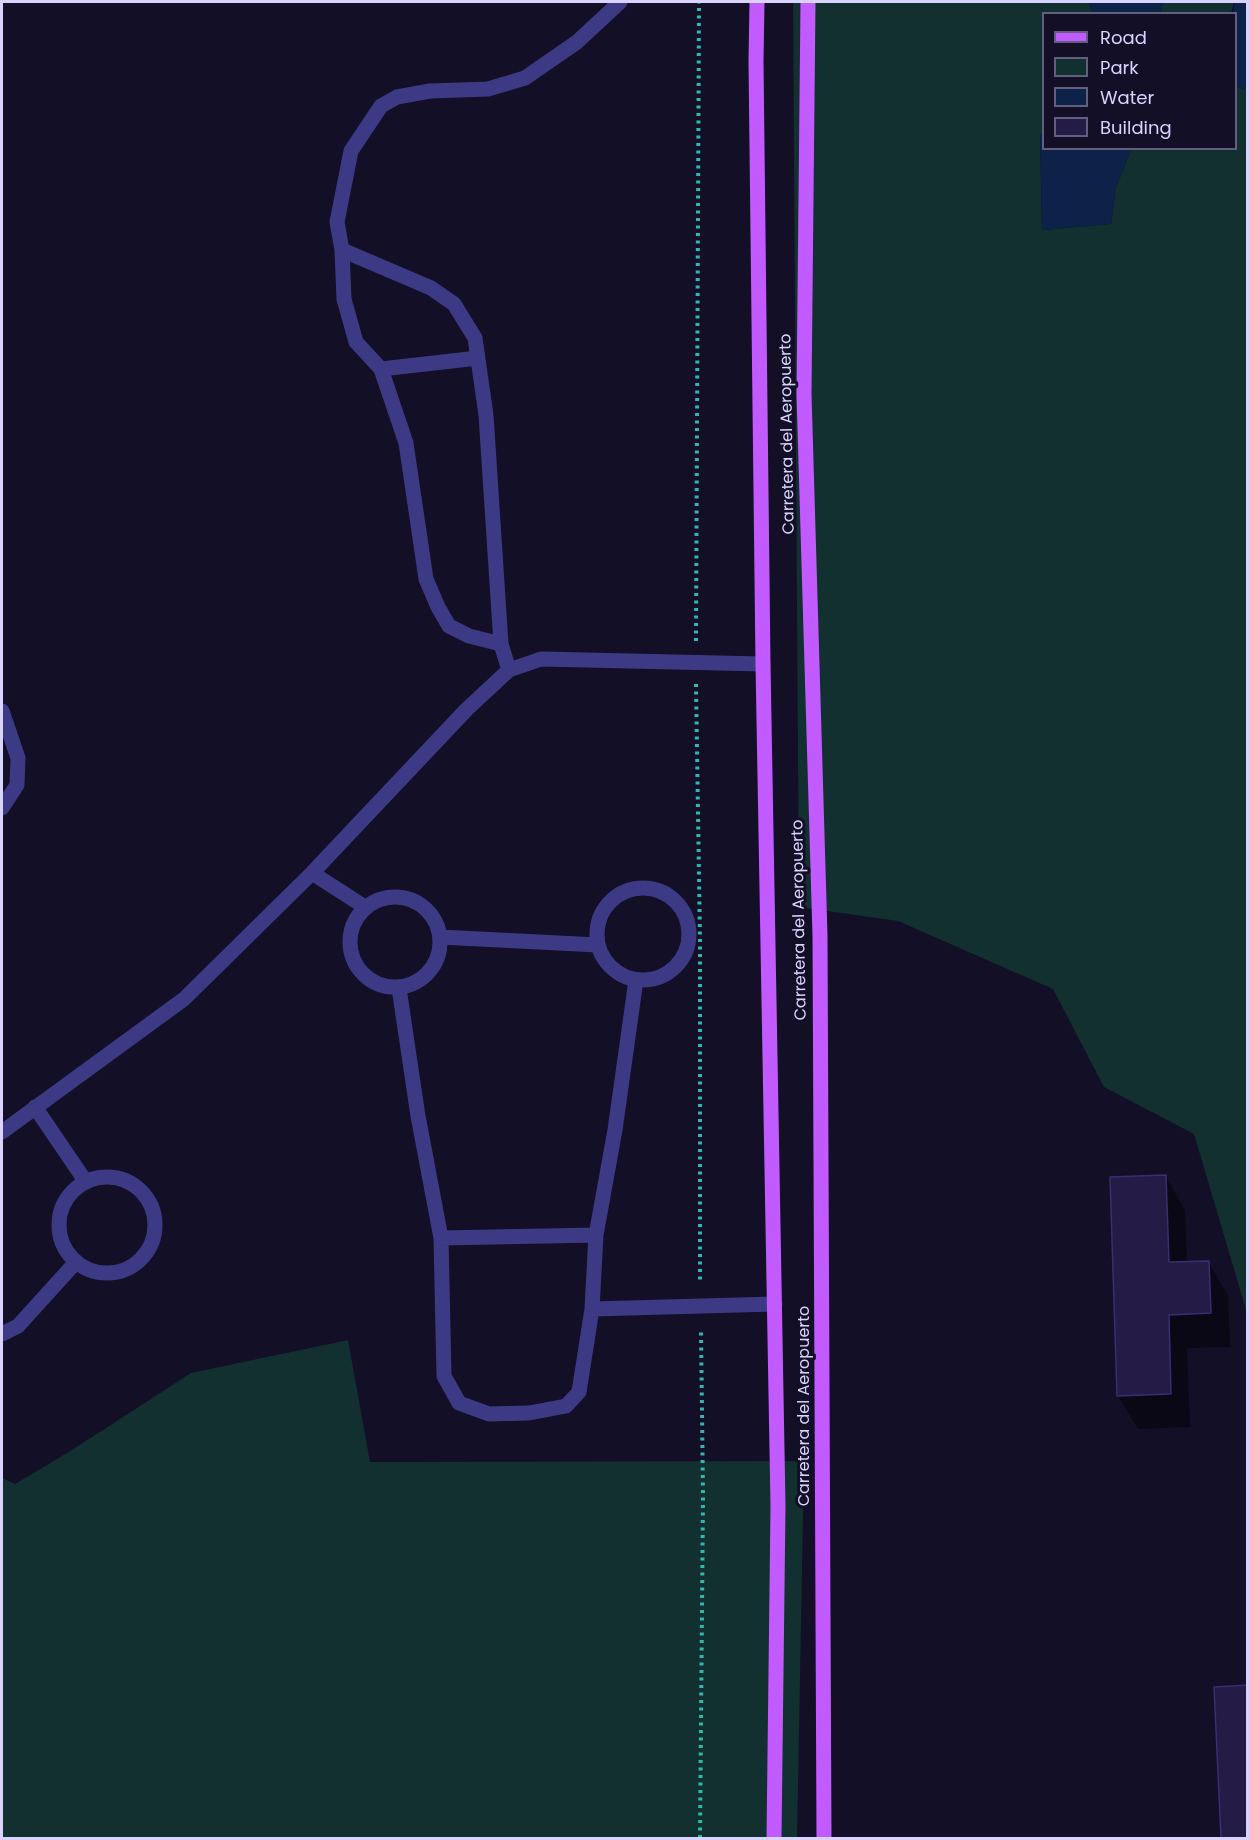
<!DOCTYPE html>
<style>
body{margin:0}
#map{position:relative;width:1249px;height:1840px;overflow:hidden;background:#130f26;font-family:Poppins,sans-serif}
canvas{display:block}
.frame{position:absolute;inset:0;border:3px solid #d9d4ff;pointer-events:none}
.legend{position:absolute;left:1042px;top:12px;width:195px;height:138px;box-sizing:border-box;background:#130f26;border:2px solid #625e7d;margin:0;padding:8px 10px;list-style:none;font-size:18px;color:#d9d4ff}
.legend li{display:flex;align-items:center;gap:12px;height:30px}
.legend b{width:30px;border:2px solid #625e7d}
</style>
<div id="map">
<canvas width="1249" height="1840"></canvas>
<div class="frame"></div>
<ul class="legend">
<li><b style="height:8px;background:#c25bff"></b>Road</li>
<li><b style="height:16px;background:#12302f"></b>Park</li>
<li><b style="height:16px;background:#0c2248"></b>Water</li>
<li><b style="height:16px;background:#241b47"></b>Building</li>
</ul>
</div>
<script>
const ctx = document.querySelector('canvas').getContext('2d');
ctx.lineJoin = 'round';
function fill(path, color) {
  ctx.fillStyle = color;
  ctx.fill(path, 'evenodd');
}
function strokePath(path, color, width, dash) {
  ctx.strokeStyle = color;
  ctx.lineWidth = width;
  ctx.lineCap = dash ? 'butt' : 'round';
  ctx.setLineDash(dash || []);
  ctx.stroke(path);
}
function write(font, color, halo, rows, align = 'center') {
  ctx.font = font + ' Poppins,sans-serif';
  ctx.lineWidth = 6;
  ctx.setLineDash([]);
  ctx.textBaseline = 'middle';
  ctx.strokeStyle = halo;
  ctx.fillStyle = color;
  for (const [text, x, y, turn = 0] of rows) {
    ctx.save();
    ctx.translate(x, y);
    ctx.rotate((+turn || 0) * Math.PI / 180);
    ctx.textAlign = isNaN(turn) ? turn : align;
    if (halo) ctx.strokeText(text, 0, 0);
    ctx.fillText(text, 0, 0);
    ctx.restore();
  }
}
const green = new Path2D(`
 M793,2H1089L1092,13L1044,14V131L1040,136L1042,230L1111,224L1116,187L1131,151L1135,149L1236,148V87L1247,90V1313L1194,1134L1104,1087L1053,989L898,921L799,907Z
 M1163,2H1234L1231,13L1160,14Z
 M348,1340L370,1462L804,1461L797,1838H2V1478L15,1484L72,1450L191,1373Z`);
const water = new Path2D(`
 M1089,2H1163L1160,14L1092,13Z
 M1235,2H1247V90L1236,87V14L1233,13Z
 M1043,131L1044,148L1135,149L1131,151L1116,187L1111,224L1042,230L1040,136Z`);
const shadow = new Path2D(`
 M1166,1177L1185,1210L1187,1263H1209L1228,1296L1230,1347L1187,1348L1190,1427L1138,1429L1118,1396Z`);
const building = new Path2D(`
 M1166,1175L1169,1262L1209,1261L1211,1313L1169,1315L1171,1394L1117,1396L1110,1177Z
 M1248,1685V1838H1221L1214,1687Z`);
const path = new Path2D(`
 M696,641L699,2
 M696,684L700,941V1283
 M700,1838L703,1496L701,1329`);
const street = new Path2D(`
 M342,250L431,288L454,304L475,338L486,415L501,644L509,670
 M381,369L478,358
 M501,644L469,636L449,626L438,607L426,579L406,443L381,369L356,342L344,299L342,250L337,222L351,151L381,106L397,97L430,91L488,89L525,78L577,42L620,2
 M2,711L18,758L17,785L2,808
 M312,873L365,907
 M597 934a46 46 0 1 1 92 0a46 46 0 1 1-92 0Z
 M350 942a45 45 0 1 1 90 0a45 45 0 1 1-90 0Z
 M440,937L598,945
 M399,988L418,1116L441,1238L444,1376L459,1403L489,1414L529,1413L566,1406L579,1392L592,1309L775,1304
 M35,1107L86,1182
 M2,1132L184,999L312,873L467,709L509,670L541,659L763,664
 M59 1225a48 48 0 1 1 96 0a48 48 0 1 1-96 0Z
 M441,1238L596,1235
 M592,1309L596,1235L615,1130L636,980
 M2,1334L18,1326L76,1262`);
const primary = new Path2D(`
 M757,2L756,61L763,664L778,1506L774,1838
 M808,2L804,394L820,936L824,1838`);
const streetNames = [
 ["Carretera del Aeropuerto",788,434,-91],
 ["Carretera del Aeropuerto",800,920,-91],
 ["Carretera del Aeropuerto",805,1406,-90]
];
fill(green, '#12302f');
fill(water, '#0c2248');
fill(shadow, '#0007');
fill(building, '#241b47');
strokePath(building, '#3b2d73', 1.5);
strokePath(path, '#2fb8b0', 4, [3, 4.5]);
strokePath(street, '#3d3a85', 15);
strokePath(primary, '#c25bff', 15);
write('16px', '#d9d4ff', '#130f26', streetNames);
</script>
